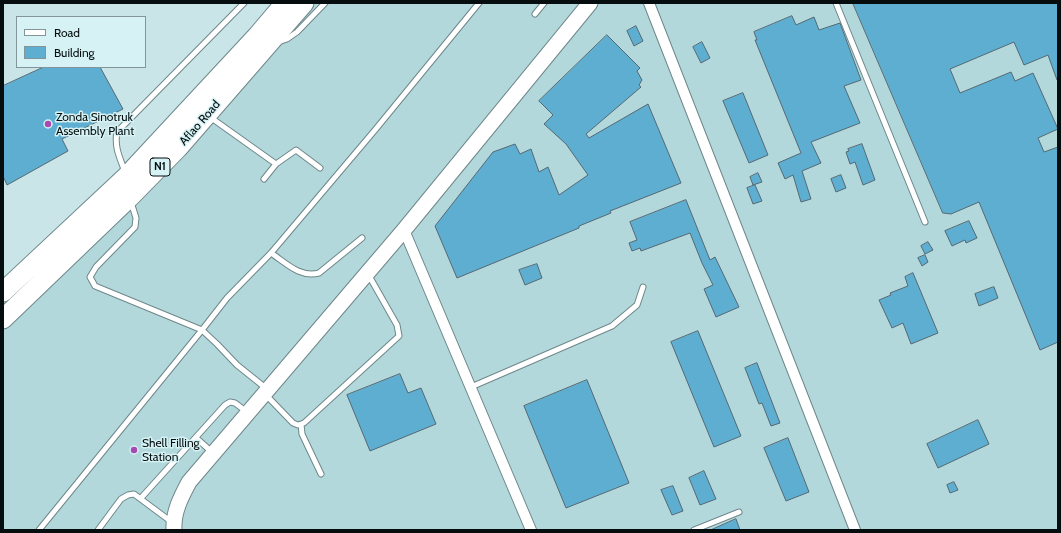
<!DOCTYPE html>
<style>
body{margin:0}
#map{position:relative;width:1061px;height:533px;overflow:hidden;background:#c9e5e7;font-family:Cabin,sans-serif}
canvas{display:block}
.frame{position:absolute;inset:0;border:4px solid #050d0e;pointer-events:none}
.legend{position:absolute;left:16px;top:16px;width:130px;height:52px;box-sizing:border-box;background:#d6f2f5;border:1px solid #829699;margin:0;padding:5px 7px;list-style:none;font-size:12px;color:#050d0e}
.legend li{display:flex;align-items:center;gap:8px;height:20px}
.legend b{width:20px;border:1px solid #829699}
</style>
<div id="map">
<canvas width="1061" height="533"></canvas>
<div class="frame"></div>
<ul class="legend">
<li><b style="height:5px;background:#fff"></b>Road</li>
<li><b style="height:11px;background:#5daed1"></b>Building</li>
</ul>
</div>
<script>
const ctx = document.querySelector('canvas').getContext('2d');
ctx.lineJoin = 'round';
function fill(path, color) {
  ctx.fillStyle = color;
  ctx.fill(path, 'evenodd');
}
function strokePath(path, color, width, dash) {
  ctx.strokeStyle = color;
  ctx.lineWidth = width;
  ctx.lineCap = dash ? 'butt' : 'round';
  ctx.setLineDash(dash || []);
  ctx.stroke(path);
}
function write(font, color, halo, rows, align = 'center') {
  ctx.font = font + ' Cabin,sans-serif';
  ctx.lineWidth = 3;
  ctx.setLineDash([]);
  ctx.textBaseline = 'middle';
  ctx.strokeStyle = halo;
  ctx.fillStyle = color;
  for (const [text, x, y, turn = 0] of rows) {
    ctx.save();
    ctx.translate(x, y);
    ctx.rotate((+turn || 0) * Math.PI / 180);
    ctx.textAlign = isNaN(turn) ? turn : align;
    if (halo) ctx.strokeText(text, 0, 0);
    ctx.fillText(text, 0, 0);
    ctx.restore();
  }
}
const built = new Path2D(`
 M315,3H1058V530H3V330L39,295L267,59Z`);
const building = new Path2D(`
 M853,3H1058V79L1057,80L1048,55L1024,65L1014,42L950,69L960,93L1011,72L1015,81L1033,73L1058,129L1038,138L1044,152L1058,147V342L1040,350L979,202L951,214L943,213Z
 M792,16L796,25L814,17L819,30L840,23L861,80L844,86L860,123L811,142L821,163L802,171L811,199L801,202L793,175L785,179L778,163L801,153L755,40H757L754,32Z
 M636,26L643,41L634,46L627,31Z
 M607,35L640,68L637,71L642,80L639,85L641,87L586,134L589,138L648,104L681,183L610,211L611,213L579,226V228L457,278L435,226L493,152L515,144L520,154L531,149L539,172L548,167L559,195L588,175L566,144L544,124L553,115L539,101Z
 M702,42L710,58L701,63L693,47Z
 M44,67H100L123,109L62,139L68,151L7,185L3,176V86Z
 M743,93L768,155L749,163L723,101Z
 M862,144L875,180L863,185L855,162L850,164L846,152L849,151L848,149Z
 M758,173L762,182L753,185L750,177Z
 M841,175L846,188L836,192L831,179Z
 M755,185L762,201L753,204L747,188Z
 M686,200L710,260L715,257L739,307L716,317L704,289L713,285L702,263L690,233L641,251L640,248L632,251L629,243L637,240L630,222Z
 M969,221L977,238L966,243L965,240L952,246L945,231Z
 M928,242L933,250L925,254L921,246Z
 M925,255L928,262L922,266L918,258Z
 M537,264L542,278L525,285L519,270Z
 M913,273L938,333L911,344L903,323L892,328L879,300L891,295L890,293L908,286L905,277Z
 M994,287L998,298L979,306L975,294Z
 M698,331L741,436L714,447L671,342Z
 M757,363L780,423L771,426L762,403L759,404L745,368Z
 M400,374L408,393L421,388L436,424L370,451L347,395Z
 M587,380L629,483L566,508L524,406Z
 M978,420L989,444L938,468L927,444Z
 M788,438L809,492L786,501L764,448Z
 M704,471L716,499L700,505L689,478Z
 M954,482L958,490L950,493L947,485Z
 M673,486L683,511L672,515L661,490Z
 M736,519L740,530H711Z`);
const lane = new Path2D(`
 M836,3L925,222
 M535,14L544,3
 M278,42L287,39L297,32L325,3
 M210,117L276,164L296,150L320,168
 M125,172C120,158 114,147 117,132L244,3
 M264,179L276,164
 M271,253C286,263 300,278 319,273L362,238
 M471,387L612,326L637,305L643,287
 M267,389L237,365L217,344L202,330L227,298L271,253L375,130L479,3
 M265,394L293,423L298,425L304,423L399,336L397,325L368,274
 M301,424L302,434L321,474
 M196,438L212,452
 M141,498L225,405L230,402L235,403L247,412
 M39,530L202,330L95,286L90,277L96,267L135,227L136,218L131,202
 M98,530L121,499L128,495L134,494L173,523
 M694,530L739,512`);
const street = new Path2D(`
 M649,3L855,530
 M404,230L531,530`);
const secondary = new Path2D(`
 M174,530C173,512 181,497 189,482L404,230L590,3`);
const highway = new Path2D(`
 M3,292L126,177L258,35L285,3
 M3,319L129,198L178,148L304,3`);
const markers = [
 [48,124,4,"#a849b1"],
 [134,450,4,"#a849b1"]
];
const shields = [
 [160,167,20]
];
const shieldNames = [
 ["N1",160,167]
];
const poiNames = [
 ["Zonda Sinotruk",56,117],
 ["Assembly Plant",56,131],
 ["Shell Filling",142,443],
 ["Station",142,457]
];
const streetNames = [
 ["Aflao Road",200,123,-49]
];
fill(built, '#b3d8db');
fill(building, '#5daed1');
strokePath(building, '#556973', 1);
strokePath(lane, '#6e878a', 7);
strokePath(street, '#6e878a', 12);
strokePath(secondary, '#6e878a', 17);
strokePath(highway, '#6e878a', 21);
strokePath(lane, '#fff', 5);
strokePath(street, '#fff', 10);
strokePath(secondary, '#fff', 15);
strokePath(highway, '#fff', 19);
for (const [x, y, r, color] of markers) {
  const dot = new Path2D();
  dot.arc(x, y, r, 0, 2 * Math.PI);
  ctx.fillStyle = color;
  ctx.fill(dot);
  strokePath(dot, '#d6f2f5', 1.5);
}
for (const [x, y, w] of shields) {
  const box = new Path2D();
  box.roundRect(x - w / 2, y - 9, w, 18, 3);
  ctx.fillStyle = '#d6f2f5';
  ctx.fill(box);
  strokePath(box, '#050d0e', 1);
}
write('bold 11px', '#050d0e', null, shieldNames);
write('12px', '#050d0e', '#d6f2f5', poiNames, 'left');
write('12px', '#050d0e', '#d6f2f5', streetNames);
</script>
